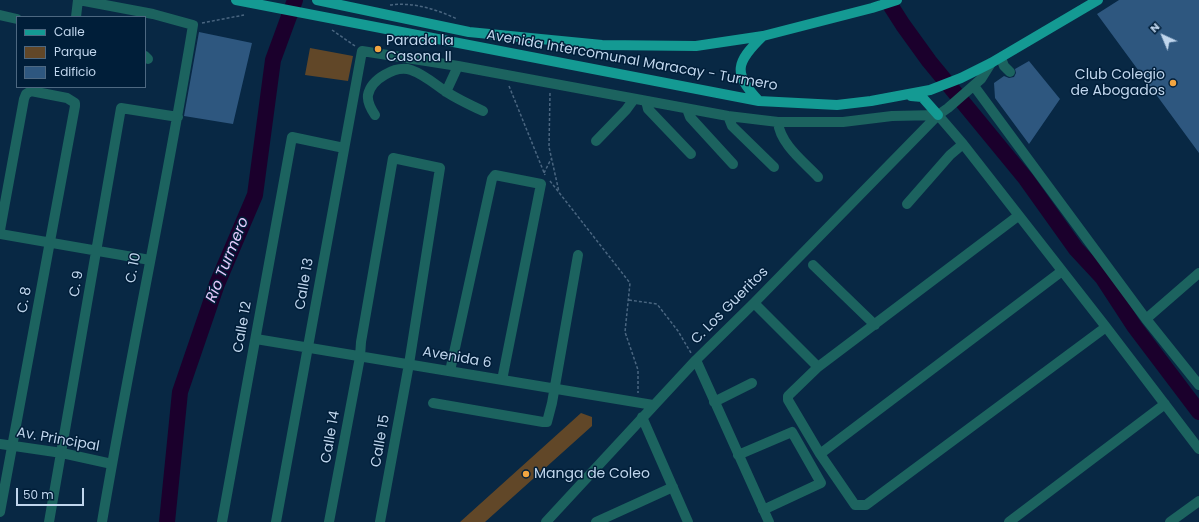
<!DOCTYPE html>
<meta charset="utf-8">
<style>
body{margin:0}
#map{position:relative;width:1199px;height:522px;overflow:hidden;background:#082844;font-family:Poppins,sans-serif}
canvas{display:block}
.legend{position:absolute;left:16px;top:16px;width:130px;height:72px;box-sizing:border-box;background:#001e39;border:1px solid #4d6881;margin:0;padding:5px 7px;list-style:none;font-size:12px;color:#c0d6ed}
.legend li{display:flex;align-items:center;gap:8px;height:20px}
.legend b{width:20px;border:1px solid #4d6881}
.north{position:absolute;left:1143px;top:16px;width:40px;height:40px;-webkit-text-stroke:3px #001e39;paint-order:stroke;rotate:316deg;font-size:11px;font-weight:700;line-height:16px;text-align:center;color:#c0d6ed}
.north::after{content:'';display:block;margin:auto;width:14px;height:18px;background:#c0d6ed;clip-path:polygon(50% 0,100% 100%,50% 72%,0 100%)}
.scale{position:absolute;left:16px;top:488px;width:68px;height:18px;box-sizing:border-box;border:2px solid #c0d6ed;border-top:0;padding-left:5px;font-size:12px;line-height:14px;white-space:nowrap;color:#c0d6ed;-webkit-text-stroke:3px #001e39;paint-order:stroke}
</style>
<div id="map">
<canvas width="1199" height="522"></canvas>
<ul class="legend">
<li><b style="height:5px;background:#149a93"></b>Calle</li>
<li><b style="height:11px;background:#614728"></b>Parque</li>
<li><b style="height:11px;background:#2e577f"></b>Edificio</li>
</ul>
<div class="north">N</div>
<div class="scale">50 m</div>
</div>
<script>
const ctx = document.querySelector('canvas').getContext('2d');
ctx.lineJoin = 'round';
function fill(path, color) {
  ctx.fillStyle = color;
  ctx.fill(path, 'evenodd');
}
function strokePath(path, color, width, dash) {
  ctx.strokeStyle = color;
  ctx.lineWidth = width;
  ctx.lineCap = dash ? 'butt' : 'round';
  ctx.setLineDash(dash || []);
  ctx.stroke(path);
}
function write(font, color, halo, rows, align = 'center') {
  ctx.font = font + ' Poppins,sans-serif';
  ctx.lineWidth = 3;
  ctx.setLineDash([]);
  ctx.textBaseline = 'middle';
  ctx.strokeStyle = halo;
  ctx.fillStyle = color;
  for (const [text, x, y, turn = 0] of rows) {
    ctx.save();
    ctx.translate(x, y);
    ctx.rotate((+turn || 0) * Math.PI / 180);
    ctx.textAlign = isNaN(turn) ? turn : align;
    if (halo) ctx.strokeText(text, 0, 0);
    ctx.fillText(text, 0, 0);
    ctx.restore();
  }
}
const green = new Path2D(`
 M310,48L353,56L348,81L305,75Z
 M581,413L592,417V426L485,522H460Z`);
const river = new Path2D(`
 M887,0L903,25L929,61L1026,179L1076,249L1102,277L1134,326L1199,412
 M167,522L180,392L217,284L255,195L273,60L295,0`);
const building = new Path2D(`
 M1119,0H1199V153L1097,14Z
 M199,32L252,43L233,124L184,116Z
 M1029,61L1060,99L1029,144L995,98L994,83L1004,76L1009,78L1014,77L1016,73L1015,69Z`);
const path = new Path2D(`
 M390,5C413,2 436,9 457,19
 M202,23L244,15
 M332,30L355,46
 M509,86L545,175
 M550,93L549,147L559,192
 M544,173L551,159
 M550,181L630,283L625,332L638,370V393
 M629,300L657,304L678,331L691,353`);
const minor = new Path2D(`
 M79,0L153,14L193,25C166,191 130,356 102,522
 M0,15L17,19
 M76,17L78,0
 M145,56L148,59
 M1001,58L1004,66L1010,72
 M974,86L1146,319L1199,385
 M446,92L458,66
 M646,101L648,109L691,154
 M687,109L690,117L733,164
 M375,115C371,109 367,102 368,95C371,79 396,65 411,70C423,74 435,84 445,91C457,99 470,105 483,111
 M938,115L963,144L1106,327L1199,449
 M728,116L732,126L774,167
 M778,122C780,144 804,162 818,177
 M596,141L626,110L634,99
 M907,204L950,155L963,144
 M1018,216L818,367L788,396V400L820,454L855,505H866L1106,327
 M0,230L24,99L26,94L31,91L67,98L75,103V106L0,512
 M0,234L150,260
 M813,265L875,325
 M754,303L818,367
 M1146,319L1199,273
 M256,339L653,405
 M696,360L769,522
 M450,371L492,179L495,175L541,184L502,380
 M714,402L752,383
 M433,403L543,422H547L552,403L578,255
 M642,417L688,522
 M0,444L62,453L112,464
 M820,454L1062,271
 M738,455L792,432L821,483L763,510
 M49,522L121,108L178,117
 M222,522L292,137L344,148
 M276,522L362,51L458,66L728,116L778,122H843L892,116L938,115L948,108L981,79L991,63
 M329,522L360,357L361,342L393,158L440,168L409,364L380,522
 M546,522L696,360L754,303L938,115
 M596,522L673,487
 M1009,522L1165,404
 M1170,522L1199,501`);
const major = new Path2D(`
 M236,0L759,101L837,105L871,101L930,90L961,78L991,63L1098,0
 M317,0L469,32L602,45L696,46L763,36L872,8L897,0
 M911,96L922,97L938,115
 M759,101C732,73 736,62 763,36`);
const markers = [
 [378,49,4,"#f2a541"],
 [1173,83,4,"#f2a541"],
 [526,474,4,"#f2a541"]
];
const poiNames = [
 ["Parada la",386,41],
 ["Casona II",386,57],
 ["Club Colegio",1165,75,"right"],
 ["de Abogados",1165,91,"right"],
 ["Manga de Coleo",534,474]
];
const streetNames = [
 ["Avenida Intercomunal Maracay - Turmero",632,61,10],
 ["C. 10",134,268,-79],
 ["C. 9",77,284,-80],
 ["Calle 13",305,284,-80],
 ["C. 8",25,300,-80],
 ["C. Los Gueritos",730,306,-45],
 ["Calle 12",243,327,-80],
 ["Avenida 6",457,358,10],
 ["Calle 14",331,437,-80],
 ["Av. Principal",58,440,10],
 ["Calle 15",381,441,-80]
];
const waterNames = [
 ["Río Turmero",228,260,-68]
];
fill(green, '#614728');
strokePath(river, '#1b002c', 16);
fill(building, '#2e577f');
strokePath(path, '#4a6680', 1.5, [3, 2]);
strokePath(minor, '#1c635f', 10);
strokePath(major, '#149a93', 10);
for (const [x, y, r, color] of markers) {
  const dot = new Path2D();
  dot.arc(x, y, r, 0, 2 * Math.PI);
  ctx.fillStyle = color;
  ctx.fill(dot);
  strokePath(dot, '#001e39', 1.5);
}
write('14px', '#c0d6ed', '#001e39', poiNames, 'left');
write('14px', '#c0d6ed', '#001e39', streetNames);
write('italic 15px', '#e6cbfd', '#001e39', waterNames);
</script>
